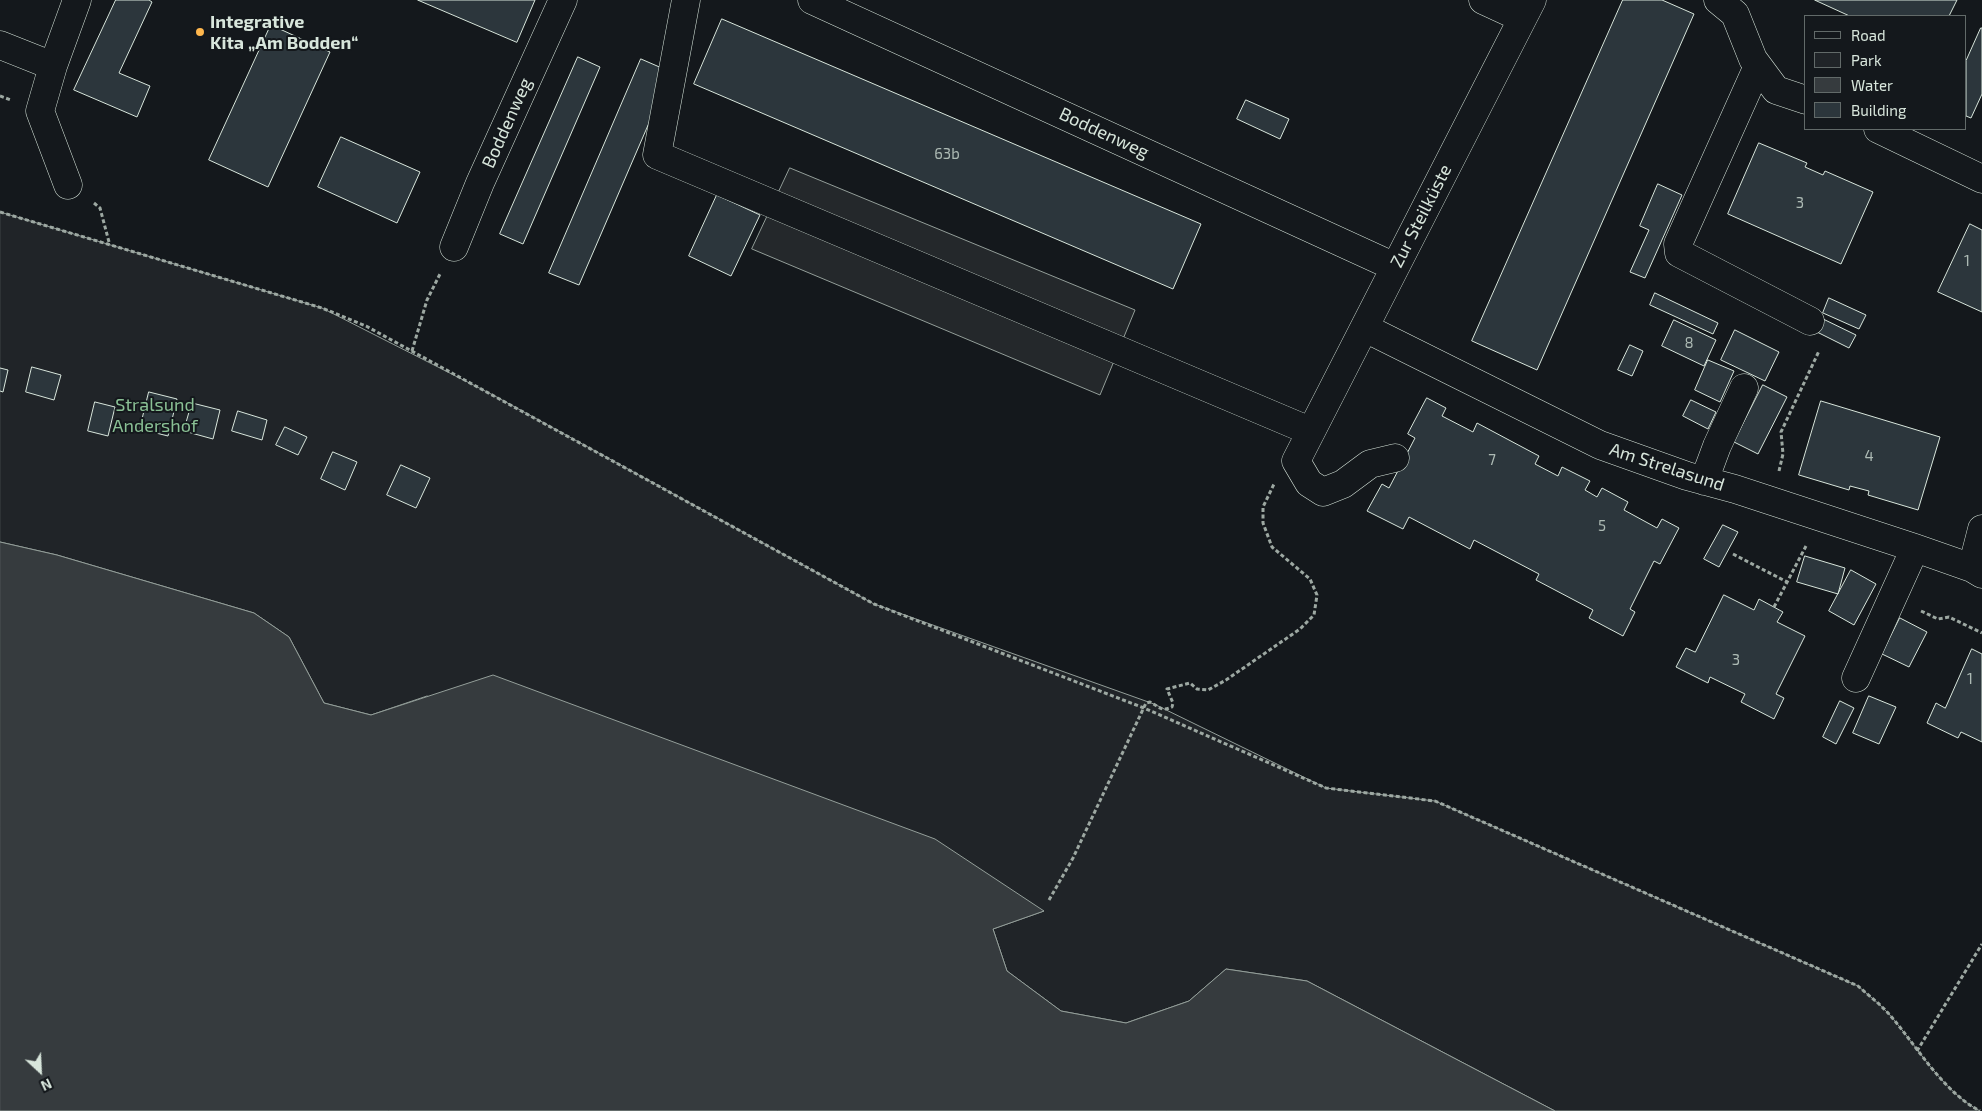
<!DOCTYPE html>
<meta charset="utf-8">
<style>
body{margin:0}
#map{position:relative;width:1982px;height:1111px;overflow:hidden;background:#14181c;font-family:"Exo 2",sans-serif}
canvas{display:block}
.legend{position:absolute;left:1804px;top:15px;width:162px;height:115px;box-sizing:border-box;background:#14181c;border:1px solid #626a69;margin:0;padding:6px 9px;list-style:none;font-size:15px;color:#d8e6dc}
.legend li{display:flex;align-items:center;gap:10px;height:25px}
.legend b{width:25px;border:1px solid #626a69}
.north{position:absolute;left:15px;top:1046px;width:50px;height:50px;-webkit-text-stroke:4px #14181c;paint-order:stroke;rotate:155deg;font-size:14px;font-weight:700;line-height:20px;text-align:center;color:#d8e6dc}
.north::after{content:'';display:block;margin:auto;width:18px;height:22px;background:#d8e6dc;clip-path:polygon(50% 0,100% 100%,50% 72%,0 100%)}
</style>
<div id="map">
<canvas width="1982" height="1111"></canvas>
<ul class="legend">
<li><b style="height:6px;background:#14181c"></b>Road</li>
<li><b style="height:14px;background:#202428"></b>Park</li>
<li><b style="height:14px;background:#363b3e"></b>Water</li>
<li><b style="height:14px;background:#2c363c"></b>Building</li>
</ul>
<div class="north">N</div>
</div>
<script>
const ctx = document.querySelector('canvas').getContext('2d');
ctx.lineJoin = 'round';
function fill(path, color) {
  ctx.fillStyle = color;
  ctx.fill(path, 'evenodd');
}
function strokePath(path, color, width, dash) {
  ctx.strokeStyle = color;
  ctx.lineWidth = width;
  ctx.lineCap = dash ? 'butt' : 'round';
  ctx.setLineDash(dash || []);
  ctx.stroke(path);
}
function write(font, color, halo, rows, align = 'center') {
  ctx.font = font + ' "Exo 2",sans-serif';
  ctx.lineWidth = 4;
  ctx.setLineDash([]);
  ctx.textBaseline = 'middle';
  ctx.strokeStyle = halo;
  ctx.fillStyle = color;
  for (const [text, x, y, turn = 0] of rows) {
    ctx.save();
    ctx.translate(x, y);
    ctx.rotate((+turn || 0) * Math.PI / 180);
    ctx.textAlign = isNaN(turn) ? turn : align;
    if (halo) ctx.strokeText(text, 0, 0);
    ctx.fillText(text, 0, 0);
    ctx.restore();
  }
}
const green = new Path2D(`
 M0,212L322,308L493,395L874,604L1154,704L1326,788L1435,801L1858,986C1868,995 1880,1004 1889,1014C1917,1046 1942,1091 1980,1111H1555L1307,981L1226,969L1189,1001L1126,1023L1061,1011L1007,971L993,929L1044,911L427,696L371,715L324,703L289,637L254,613L57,555L0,542Z`);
const parking = new Path2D(`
 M790,168L1135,310L1100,395L752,249Z`);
const water = new Path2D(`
 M0,542L57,555L254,613L289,637L324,703L371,715L493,675L935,839L1044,911L993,929L1007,971L1061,1011L1126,1023L1189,1001L1226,969L1307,981L1555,1111H0Z`);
const building = new Path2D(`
 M116,0H149L152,2L119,73L150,86L137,117L74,90Z
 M418,0H535L517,42Z
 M1623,0H1662L1694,14L1537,370L1472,341Z
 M1815,0H1957L1949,16H1850Z
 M722,19L1201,224L1173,289L694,84Z
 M271,25L330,52L268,187L209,160Z
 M1981,28H1982V94L1971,118L1966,116V61Z
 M578,57L600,67L523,244L500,234Z
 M641,59L671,72L579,285L549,273Z
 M1246,100L1289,119L1280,139L1237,119Z
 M341,137L420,172L397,223L318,187Z
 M1759,143L1807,163L1805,167L1823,175L1825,171L1873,192L1841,264L1728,214Z
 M1658,184L1682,195L1645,278L1630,272L1649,230L1640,226Z
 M717,195L760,215L731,276L689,256Z
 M1970,224L1982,230V312L1938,292Z
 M1655,293L1718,323L1713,334L1650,305Z
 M1829,298L1866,315L1859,329L1823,313Z
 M1819,317L1856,335L1849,348L1813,330Z
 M1674,320L1716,340L1704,366L1662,346Z
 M1735,330L1779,352L1765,381L1721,360Z
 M1630,345L1643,351L1632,376L1618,370Z
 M1708,360L1734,371L1720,402L1695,390Z
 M32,367L61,375L54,400L26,392Z
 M0,368L8,370L3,392L0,391Z
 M1763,385L1787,397L1758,454L1734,442Z
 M149,392L177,399L168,436L140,429Z
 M1427,398L1446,408L1442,416L1473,432L1477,423L1539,456L1535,464L1558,476L1562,467L1590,481L1585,490L1597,497L1602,488L1628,502L1624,510L1657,528L1662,519L1679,528L1660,564L1654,561L1630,609L1635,612L1623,636L1589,618L1593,610L1536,580L1539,574L1474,540L1470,549L1409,517L1403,529L1367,511L1382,484L1389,488L1415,438L1408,434Z
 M1691,400L1716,412L1708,429L1683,416Z
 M1821,401L1940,437L1918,510L1868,495L1869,491L1850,486L1849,490L1799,475Z
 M95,402L115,407L108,436L88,431Z
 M192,403L220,410L213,439L184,431Z
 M238,411L267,420L262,440L232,431Z
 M285,427L307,437L298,455L276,445Z
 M333,452L357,462L345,490L321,479Z
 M401,465L430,478L416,508L387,495Z
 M1723,525L1738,532L1719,567L1704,559Z
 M1805,556L1845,568L1838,594L1797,582Z
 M1851,570L1876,584L1854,625L1829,611Z
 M1724,595L1754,610L1759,599L1783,612L1777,622L1805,636L1776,694L1784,698L1774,719L1741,702L1745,694L1710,677L1708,683L1676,667L1686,648L1695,652Z
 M1900,618L1927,632L1909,667L1882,654Z
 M1972,649L1982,654V742L1961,732L1958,738L1927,723L1936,703L1945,708Z
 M1869,696L1896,707L1879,744L1853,733Z
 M1840,701L1854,708L1836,744L1823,737Z`);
const path = new Path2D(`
 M0,96L11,100
 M94,203L100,208L109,242
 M0,212L322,308L366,326L874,604L1144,708L1326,788L1435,801L1858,986C1868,995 1880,1004 1889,1014C1917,1046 1942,1091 1980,1111
 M412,351L427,300L440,274
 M1779,471L1783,454L1781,432L1819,351
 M1733,554L1787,582
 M1774,607L1806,546
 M1921,611L1938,619L1949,617L1982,633
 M1049,900L1073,858L1146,703L1150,702C1160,707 1161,712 1172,707L1173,703L1167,689L1190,683L1197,689L1208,690L1226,680L1300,629L1314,615L1317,595L1310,579L1272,547L1263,523V507L1274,484
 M1917,1051L1982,944`);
const minor = new Path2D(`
 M686,0L657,155L1310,431
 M812,0L1395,267
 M1483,0L1522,18
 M1718,0L1735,14L1753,59L1776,90L1806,100
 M0,45L53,66
 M1758,66L1678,244L1679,253L1810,321
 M1878,129L1982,179
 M68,185L40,111L53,66L77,0
 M454,247L480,183L563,0
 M1365,328L1600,445L1687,476L1735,489L1915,548L1972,568L1982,574
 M1395,458L1370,464L1343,484L1323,492L1309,483L1296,461L1532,0
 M1704,481L1717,446L1744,388
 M1972,568L1982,529
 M1856,678L1915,548`);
const markers = [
 [200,32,5,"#ffb74d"]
];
const numberNames = [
 ["63b",947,154],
 ["3",1800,203],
 ["1",1967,261],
 ["8",1689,343],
 ["4",1869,456],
 ["7",1492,460],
 ["5",1602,526],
 ["3",1736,660],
 ["1",1970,679]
];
const poiNames = [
 ["Integrative",210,22],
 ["Kita „Am Bodden“",210,43]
];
const streetNames = [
 ["Boddenweg",507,123,-66],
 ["Boddenweg",1104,133,25],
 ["Zur Steilküste",1421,216,-63],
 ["Am Strelasund",1667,467,18]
];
const parkNames = [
 ["Stralsund",155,405],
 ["Andershof",155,426]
];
fill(green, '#202428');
strokePath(green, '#939e99', 1);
fill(parking, '#24282b');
strokePath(parking, '#939e99', 1);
fill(water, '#363b3e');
strokePath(water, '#939e99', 1);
fill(building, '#2c363c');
strokePath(building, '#d8e6dc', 1);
strokePath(minor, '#d8e6dc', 29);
strokePath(path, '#9da8a2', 3, [4, 2.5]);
strokePath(minor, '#14181c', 28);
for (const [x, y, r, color] of markers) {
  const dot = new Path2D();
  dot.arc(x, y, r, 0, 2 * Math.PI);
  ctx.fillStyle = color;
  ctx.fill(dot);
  strokePath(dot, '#14181c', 2);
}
write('15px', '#adbab4', null, numberNames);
write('bold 18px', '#d8e6dc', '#14181c', poiNames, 'left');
write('18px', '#d8e6dc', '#14181c', streetNames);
write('18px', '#8ac095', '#14181c', parkNames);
</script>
